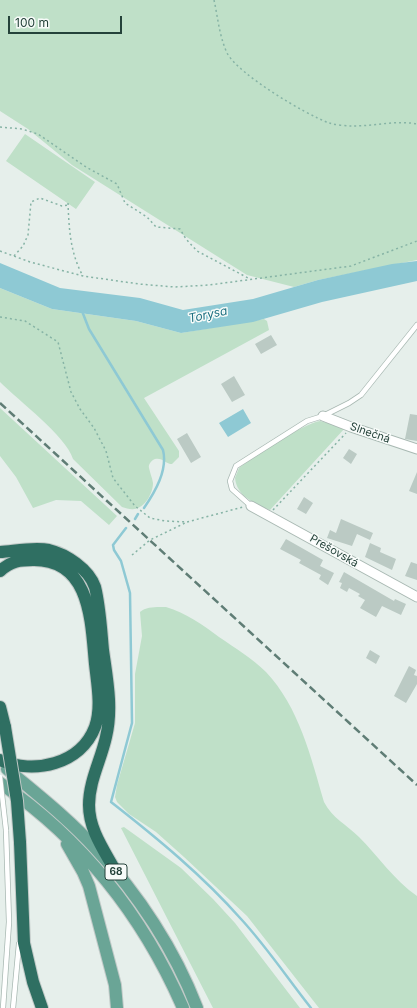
<!DOCTYPE html>
<meta charset="utf-8">
<style>
body{margin:0}
#map{position:relative;width:417px;height:1008px;overflow:hidden;background:#e6efeb;font-family:Inter,sans-serif}
canvas{display:block}
.scale{position:absolute;left:8px;top:16px;width:114px;height:18px;box-sizing:border-box;border:2px solid #24423a;border-top:0;padding-left:5px;font-size:12px;line-height:14px;white-space:nowrap;color:#24423a;-webkit-text-stroke:3px #f7fbf9;paint-order:stroke}
</style>
<div id="map">
<canvas width="417" height="1008"></canvas>
<div class="scale">100 m</div>
</div>
<script>
const ctx = document.querySelector('canvas').getContext('2d');
ctx.lineJoin = 'round';
function fill(path, color) {
  ctx.fillStyle = color;
  ctx.fill(path, 'evenodd');
}
function strokePath(path, color, width, dash) {
  ctx.strokeStyle = color;
  ctx.lineWidth = width;
  ctx.lineCap = dash ? 'butt' : 'round';
  ctx.setLineDash(dash || []);
  ctx.stroke(path);
}
function write(font, color, halo, rows, align = 'center') {
  ctx.font = font + ' Inter,sans-serif';
  ctx.lineWidth = 3;
  ctx.setLineDash([]);
  ctx.textBaseline = 'middle';
  ctx.strokeStyle = halo;
  ctx.fillStyle = color;
  for (const [text, x, y, turn = 0] of rows) {
    ctx.save();
    ctx.translate(x, y);
    ctx.rotate((+turn || 0) * Math.PI / 180);
    ctx.textAlign = isNaN(turn) ? turn : align;
    if (halo) ctx.strokeText(text, 0, 0);
    ctx.fillText(text, 0, 0);
    ctx.restore();
  }
}
const green = new Path2D(`
 M0,0H417V260L318,280L294,287L247,275L72,165L28,129L0,111Z
 M25,134L95,182L76,209L6,161Z
 M0,288L52,309L136,321L181,333L264,319L267,321L269,330L144,398L179,451V457L172,464C166,464 162,457 155,459C152,460 148,464 149,468C150,473 152,477 153,483C153,493 145,508 134,509C131,510 126,508 122,507L73,459C66,436 19,401 0,382Z
 M0,408L117,516L109,525L81,501L56,500L33,508L16,477L0,456Z
 M320,421L345,428L270,510C255,503 237,497 235,478L239,468C253,457 304,423 320,421Z
 M166,607C186,613 203,625 219,637C235,648 252,658 266,672C299,707 311,757 324,802C332,818 347,825 359,837C378,856 394,880 417,896V1008H319L247,916L184,857L156,832L129,814L117,802L115,797L117,785L135,723V674L142,636L140,612C147,606 158,607 166,607Z
 M124,827L181,868L213,899L235,923L300,1008H213L122,830L121,828Z`);
const water = new Path2D(`
 M417,261V281L322,302L253,322L181,333L136,321L52,309L0,288V263L60,288L140,298L183,310L253,299L318,280L392,264Z
 M243,409L251,423L228,437L219,423Z`);
const stream = new Path2D(`
 M82,311L89,329L163,450C168,470 155,492 144,508
 M135,519L138,514
 M126,528L113,545L114,550L121,561L130,593L132,723L111,802C157,838 202,875 241,919C266,946 288,979 311,1008`);
const building = new Path2D(`
 M271,335L277,345L261,354L255,344Z
 M234,376L245,395L232,402L221,384Z
 M410,414L417,415V441L405,439Z
 M187,433L201,457L191,463L177,439Z
 M349,449L357,454L351,464L343,458Z
 M417,472V494L409,491Z
 M304,497L313,503L306,514L297,509Z
 M341,519L373,533L370,540L357,534L352,546L327,538L330,530L336,533Z
 M286,539L323,560L320,566L334,573L328,585L319,579L321,575L299,563L301,560L280,549Z
 M370,543L381,548L380,552L396,559L392,570L365,557Z
 M411,562L417,564V580L405,576Z
 M344,572L394,601L395,599L406,604L401,615L382,606L376,617L360,608L365,600L358,596L360,594L349,588L347,592L340,588L342,583L339,582Z
 M370,650L380,656L376,664L366,658Z
 M409,666L416,670L414,675L417,676V684L406,703L394,696Z`);
const path = new Path2D(`
 M214,0C218,18 219,35 227,53C239,75 305,114 329,123C336,125 346,126 353,126C375,126 396,120 417,124
 M0,127L22,129L38,134L86,167L117,184L125,203L147,217L156,227L180,229L186,239L197,251L250,279
 M68,203C69,228 70,253 83,276
 M0,251L30,262L83,276L139,284L175,287L209,285L351,266L417,241
 M14,256L23,246L28,235L31,202L40,198L62,206L68,205
 M0,317L25,321L58,342L71,392L80,409L94,428L106,451L113,478L135,506L150,518L165,521L187,522L243,507
 M273,510L346,433
 M132,555L150,540L185,523`);
const service = new Path2D(`
 M251,506L232,489L230,481L236,466L307,421L323,416L349,403L361,395L417,325
 M3,1008L9,922L6,830
 M13,1008L19,944`);
const minor = new Path2D(`
 M323,416L351,427L417,449
 M251,506L417,597`);
const primary = new Path2D(`
 M7,769C38,795 69,819 96,849C138,894 175,950 197,1008
 M0,783C83,840 143,916 183,1008
 M67,844L83,872L89,886L115,985L117,1008`);
const motorway = new Path2D(`
 M0,552C15,551 34,547 49,550C66,554 89,569 95,587C100,607 101,629 103,650C107,679 113,708 106,737C101,760 89,781 89,805C89,830 104,850 116,872
 M0,571C11,561 20,560 33,560C91,559 91,622 95,664C97,683 102,708 95,727C81,764 34,775 0,760
 M0,707L5,727
 M20,842L24,943L33,982L42,1008`);
const rail = new Path2D(`
 M0,403L417,785`);
const serviceBridge = new Path2D(`
 M0,777L6,830`);
const motorwayBridge = new Path2D(`
 M5,727L17,801L20,842`);
const shields = [
 [116,872,22]
];
const shieldNames = [
 ["68",116,872]
];
const streetNames = [
 ["Slnečná",370,433,19],
 ["Prešovská",334,551,30]
];
const waterNames = [
 ["Torysa",208,315,-12]
];
fill(green, '#bfe0c8');
fill(water, '#8ec9d4');
strokePath(stream, '#8ec9d4', 2.5);
fill(building, '#bbcac4');
strokePath(service, '#a8b8b2', 6);
strokePath(minor, '#a8b8b2', 11);
strokePath(primary, '#c2cac8', 14);
strokePath(motorway, '#c2cac8', 14);
strokePath(path, '#86b3a5', 1.5, [2, 3]);
strokePath(service, '#fff', 4.5);
strokePath(minor, '#fff', 9);
strokePath(primary, '#6aa596', 12);
strokePath(motorway, '#2f6f62', 12);
strokePath(rail, '#5f7d75', 2.5, [8, 4]);
strokePath(serviceBridge, '#a8b8b2', 6, []);
strokePath(motorwayBridge, '#c2cac8', 14, []);
strokePath(serviceBridge, '#fff', 4.5);
strokePath(motorwayBridge, '#2f6f62', 12);
for (const [x, y, w] of shields) {
  const box = new Path2D();
  box.roundRect(x - w / 2, y - 8, w, 16, 3);
  ctx.fillStyle = '#f7fbf9';
  ctx.fill(box);
  strokePath(box, '#24423a', 1);
}
write('bold 10px', '#24423a', null, shieldNames);
write('11px', '#24423a', '#f7fbf9', streetNames);
write('italic 12px', '#1c6f80', '#f7fbf9', waterNames);
</script>
